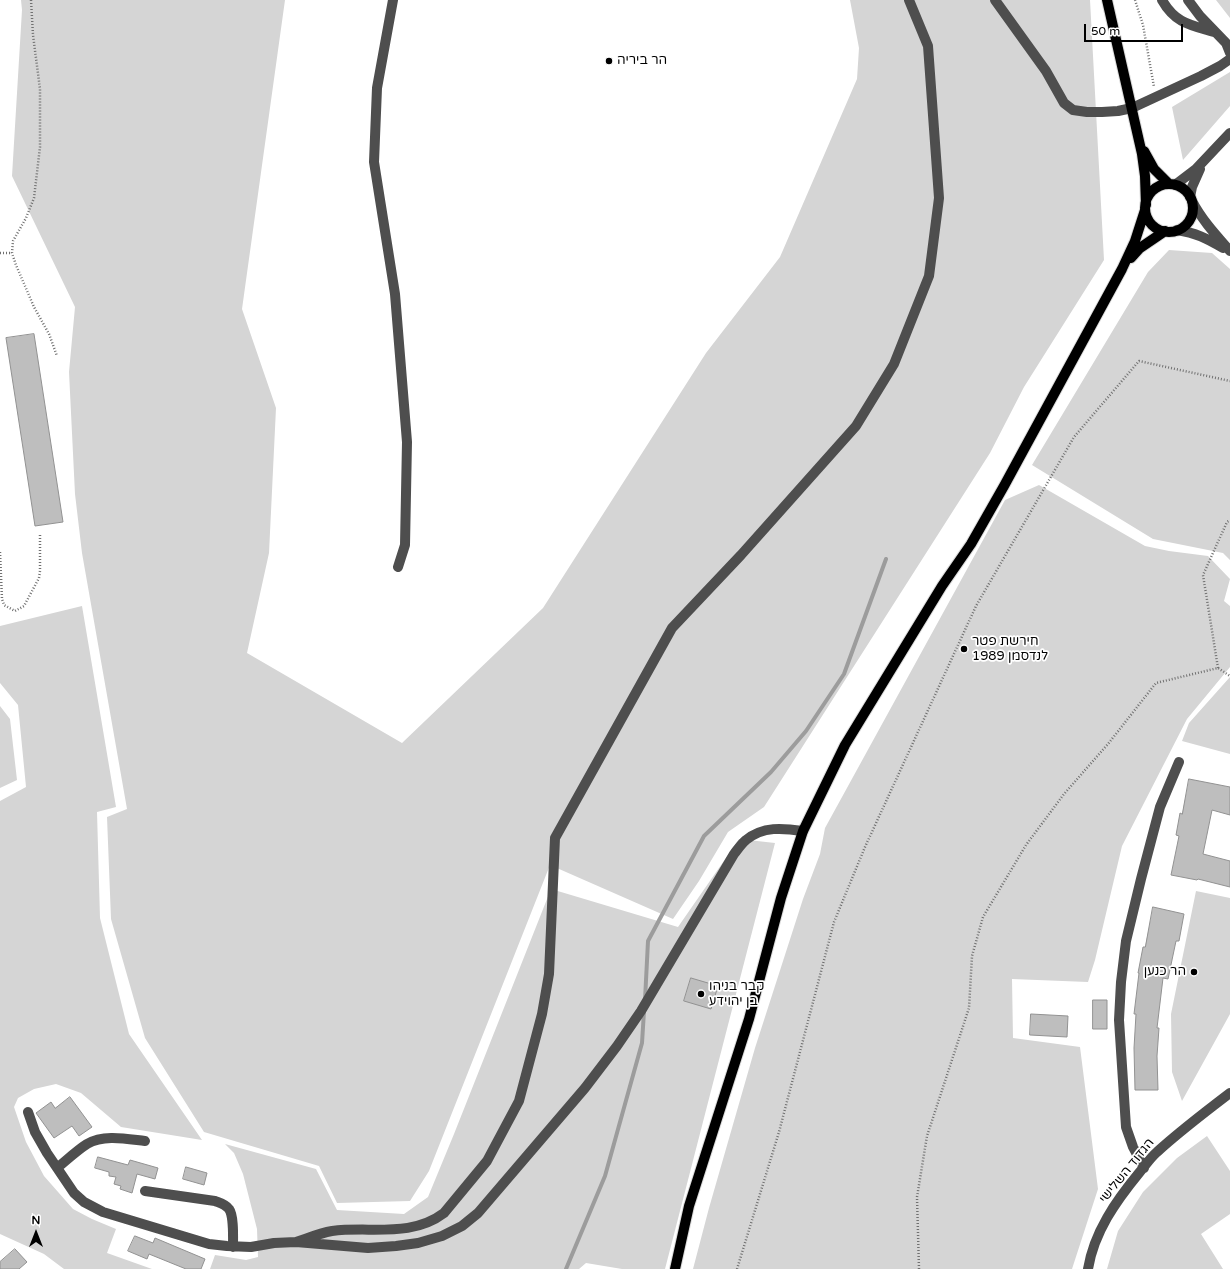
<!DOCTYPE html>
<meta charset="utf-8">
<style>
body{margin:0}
#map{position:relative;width:1230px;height:1269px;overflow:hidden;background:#fff;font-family:"Varela Round",sans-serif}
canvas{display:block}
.north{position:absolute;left:16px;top:1213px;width:40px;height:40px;-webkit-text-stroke:3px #fff;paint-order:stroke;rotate:0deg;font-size:11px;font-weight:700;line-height:16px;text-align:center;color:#000}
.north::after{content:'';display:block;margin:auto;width:14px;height:18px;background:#000;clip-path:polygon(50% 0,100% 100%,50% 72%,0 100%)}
.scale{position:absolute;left:1084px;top:24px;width:99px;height:18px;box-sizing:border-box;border:2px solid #000;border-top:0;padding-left:5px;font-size:12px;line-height:14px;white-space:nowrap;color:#000;-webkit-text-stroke:3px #fff;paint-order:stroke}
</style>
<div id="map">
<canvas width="1230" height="1269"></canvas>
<div class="north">N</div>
<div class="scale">50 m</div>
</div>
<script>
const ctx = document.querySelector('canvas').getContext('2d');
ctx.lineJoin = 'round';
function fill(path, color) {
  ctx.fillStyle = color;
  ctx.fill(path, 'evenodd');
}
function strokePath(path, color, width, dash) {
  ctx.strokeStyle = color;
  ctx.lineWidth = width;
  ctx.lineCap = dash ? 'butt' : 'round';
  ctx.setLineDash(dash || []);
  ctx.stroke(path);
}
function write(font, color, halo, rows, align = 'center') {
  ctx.font = font + ' "Varela Round","Noto Sans Hebrew",sans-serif';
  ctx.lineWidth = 3.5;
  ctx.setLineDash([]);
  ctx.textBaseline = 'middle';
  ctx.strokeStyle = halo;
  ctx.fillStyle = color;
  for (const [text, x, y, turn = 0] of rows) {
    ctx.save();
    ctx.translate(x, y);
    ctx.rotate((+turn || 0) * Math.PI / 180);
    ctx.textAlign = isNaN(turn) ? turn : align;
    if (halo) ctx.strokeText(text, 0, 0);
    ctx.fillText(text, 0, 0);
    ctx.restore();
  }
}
const green = new Path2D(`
 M21,0H285L242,309L276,408L269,553L247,653L402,743L543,608L706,353L780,257L857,79L859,48L850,0H1090L1104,260L1024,387L990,453L764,807L728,832L699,881L673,919L550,865L429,1171L410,1201L337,1203L319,1166L204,1132L145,1038L111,919L107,817L127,809L82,553L75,494L69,372L75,307L12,176L22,10Z
 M1216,0H1230V18Z
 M1230,72V106L1183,160L1172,107Z
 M1169,250L1212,253L1230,269V560L1223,553L1153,539L1032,465L1148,272Z
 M1039,485L1145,546L1169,551L1208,556L1230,579L1224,601L1230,606V667L1187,719L1122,846L1095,960L1088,982L1012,979L1013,1038L1080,1047L1098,1189L1072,1269H693L709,1208L755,1048L803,899L820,854L825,828L1005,500Z
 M82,606L116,807L97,812L100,918L129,1034L202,1140L121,1127L81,1093L56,1084L34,1089L18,1098L14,1107L26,1142L44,1176L73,1209L92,1219L116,1229L107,1253L152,1269H64L44,1254L0,1234V801L26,787L18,705L0,683V626Z
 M1230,677V754L1182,741L1189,723Z
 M0,706L10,719L17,780L0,788Z
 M739,839L775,843L665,1269H622L586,1263L579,1269H210L215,1255L246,1260L258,1257L257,1229L243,1174L234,1153L225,1144L316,1169L337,1210L404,1214L428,1197L454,1134L551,889L678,927Z
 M1196,891L1230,898V1014L1182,1101L1172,1072L1171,1014Z
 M1207,1136L1230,1171V1214L1201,1234L1223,1269H1107L1118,1231L1143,1192L1177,1158Z`);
const stream = new Path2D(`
 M645,1000L648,941L704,836L771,772L806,731L844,674L886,559
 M566,1269L605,1176L642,1043L644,1011`);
const building = new Path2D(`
 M34,334L63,522L35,526L6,338Z
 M1189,779L1230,787V815L1212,810L1203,854L1230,861V887L1198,879L1197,880L1171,875L1179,836L1176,835L1180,813L1182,814Z
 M1153,907L1184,914L1179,941H1176L1168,979L1163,978L1157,1028H1159L1157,1056L1158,1090H1135L1134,1048L1136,1014H1134L1139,973H1138L1143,947H1145Z
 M691,978L718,986L711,1009L684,1001Z
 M1093,1000H1107V1029H1093Z
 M1031,1014L1068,1016L1067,1037L1030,1035Z
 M70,1097L92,1127L79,1136L72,1126L54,1138L36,1113L51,1102L55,1108Z
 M98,1157L128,1165L130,1160L158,1168L155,1179L137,1174L132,1193L120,1189L121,1186L114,1184L116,1177L109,1176V1172L95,1168Z
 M186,1167L207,1173L204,1185L183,1179Z
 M135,1236L153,1243L155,1238L205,1259L201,1269H186L149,1254L147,1259L128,1251Z
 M15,1249L27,1262L19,1269H0V1262Z`);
const path = new Path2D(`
 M31,0L33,35L40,89V147L34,198L26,218L13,241L12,253L16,265L34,307L49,334L57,356
 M1135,0L1143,25L1154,87
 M0,253H11
 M0,552L2,599L4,605L15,611L24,606L39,578L40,571V535
 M1218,668L1203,575L1227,522L1230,520
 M737,1269L779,1132L834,922L865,847L976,606L1074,437L1139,361L1230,381
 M919,1269L917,1197L927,1136L969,1008L972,956L983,917L1026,845L1064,794L1108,744L1156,683L1218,668L1230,676`);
const minor = new Path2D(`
 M393,0L377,88L374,162L395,294L407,442L405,545L398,567
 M995,0L1046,71L1064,103L1073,110L1087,112H1102L1118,111L1132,108L1201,76L1220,66L1230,59
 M1162,0C1175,23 1190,25 1214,32
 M1188,0L1200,16L1226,43L1230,53
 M1175,185L1196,169L1230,133
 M1190,197L1192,187L1200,169
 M1192,201C1202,220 1216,235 1230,251
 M1177,230C1196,233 1206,238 1223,248
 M28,1112L35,1132L47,1153L74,1193L84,1202L103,1212L209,1244L227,1246L251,1247L274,1243L296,1242L368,1248L396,1246L418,1243L442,1236L462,1226L478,1213L585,1088L617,1046L641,1011L734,854C738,849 742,843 746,840C763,826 783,828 803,831
 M57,1168C67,1160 76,1151 87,1144C104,1134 127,1139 145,1141
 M1144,1168L1133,1147L1126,1127L1119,1020L1121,982L1126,941L1141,879L1160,807L1179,762
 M145,1191L215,1201C220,1203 225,1204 229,1209C234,1216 233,1237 233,1247
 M296,1242C308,1238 320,1233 332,1231C370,1226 411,1238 444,1213L487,1161L519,1101L542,1014L549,974L555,838L672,628L741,555L856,426L894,364L929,276L939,198L928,46L909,0
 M1088,1269C1094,1232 1116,1201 1139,1173C1145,1166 1150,1158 1157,1152C1180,1131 1205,1112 1230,1093`);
const major = new Path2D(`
 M1107,0L1142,154L1145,176L1146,205
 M1144,151L1154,169L1169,184
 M1145 208a24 24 0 1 1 48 0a24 24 0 1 1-48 0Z
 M1131,258L1140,248L1165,231
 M675,1269L689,1206L749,1019L781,898L803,831L845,745L942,586L971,544L1004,486L1122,269L1135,241L1145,210`);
const markers = [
 [609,61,4,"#000"],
 [964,649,4,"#000"],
 [1194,972,4,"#000"],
 [701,994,4,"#000"]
];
const poiNames = [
 ["הר ביריה",617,61],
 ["חירשת פטר",972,642],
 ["לנדסמן 1989",972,657],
 ["הר כנען",1186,972,"right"],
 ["קבר בניהו",709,987],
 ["בן יהוידע",709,1002]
];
const streetNames = [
 ["הגדוד השלישי",1127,1171,-51]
];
fill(green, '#d5d5d5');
strokePath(stream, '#9c9c9c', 4);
fill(building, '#bebebe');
strokePath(building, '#929292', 1);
strokePath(major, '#dbdbdb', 12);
strokePath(path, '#707070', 2.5, [1, 2]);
strokePath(minor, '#4e4e4e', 10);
strokePath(major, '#000', 10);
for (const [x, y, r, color] of markers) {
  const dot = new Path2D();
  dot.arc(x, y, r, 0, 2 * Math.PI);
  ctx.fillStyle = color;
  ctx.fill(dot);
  strokePath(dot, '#fff', 1.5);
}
write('13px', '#000', '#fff', poiNames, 'left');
write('13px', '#000', '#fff', streetNames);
</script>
